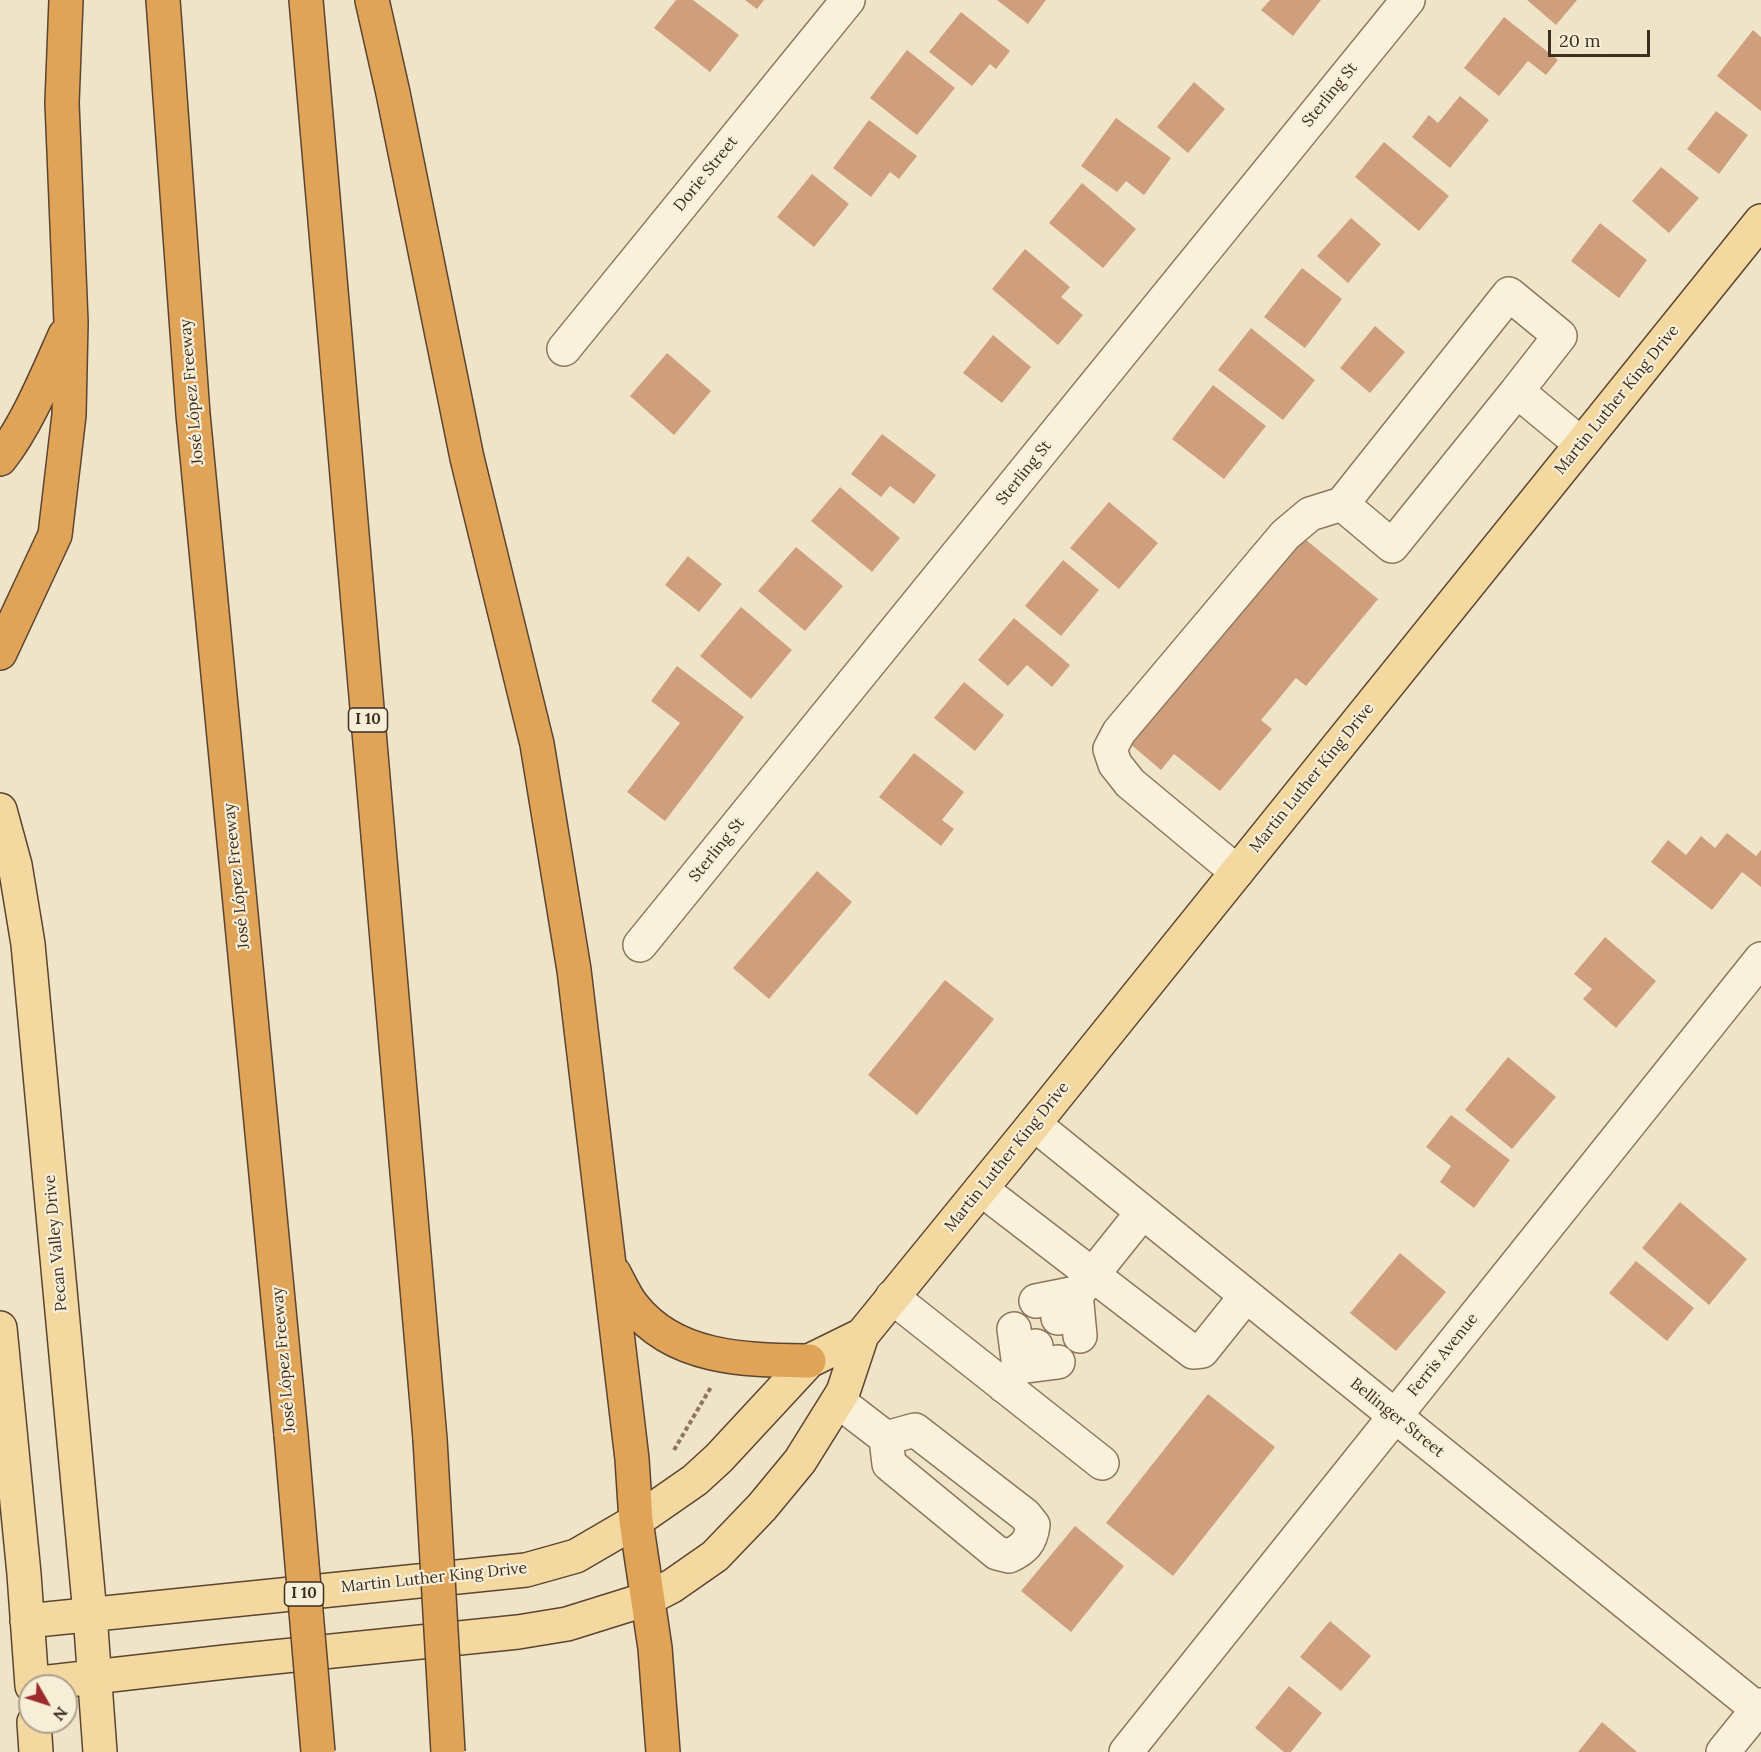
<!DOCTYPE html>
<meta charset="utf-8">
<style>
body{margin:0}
#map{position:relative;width:1761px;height:1752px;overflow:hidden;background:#f0e4c8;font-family:Lora,serif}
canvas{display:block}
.north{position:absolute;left:18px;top:1674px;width:60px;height:60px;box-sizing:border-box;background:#f7eed8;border:2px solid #ada18e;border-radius:50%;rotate:129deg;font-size:16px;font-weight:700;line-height:24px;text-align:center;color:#3d2e20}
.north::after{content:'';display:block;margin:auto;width:21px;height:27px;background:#9e2a2b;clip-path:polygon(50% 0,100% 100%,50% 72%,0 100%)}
.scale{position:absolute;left:1548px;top:30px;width:102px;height:27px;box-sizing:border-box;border:3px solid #3d2e20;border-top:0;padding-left:8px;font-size:18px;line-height:21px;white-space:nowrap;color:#3d2e20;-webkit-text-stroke:4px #f7eed8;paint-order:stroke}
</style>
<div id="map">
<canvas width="1761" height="1752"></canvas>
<div class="north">N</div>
<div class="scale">20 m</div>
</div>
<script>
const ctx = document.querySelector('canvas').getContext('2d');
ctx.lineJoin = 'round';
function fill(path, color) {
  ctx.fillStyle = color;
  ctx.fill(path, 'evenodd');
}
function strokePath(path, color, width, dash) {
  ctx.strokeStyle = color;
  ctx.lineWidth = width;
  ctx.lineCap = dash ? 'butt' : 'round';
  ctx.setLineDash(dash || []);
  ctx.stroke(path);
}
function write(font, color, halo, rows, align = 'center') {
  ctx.font = font + ' Lora,serif';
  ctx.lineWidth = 4.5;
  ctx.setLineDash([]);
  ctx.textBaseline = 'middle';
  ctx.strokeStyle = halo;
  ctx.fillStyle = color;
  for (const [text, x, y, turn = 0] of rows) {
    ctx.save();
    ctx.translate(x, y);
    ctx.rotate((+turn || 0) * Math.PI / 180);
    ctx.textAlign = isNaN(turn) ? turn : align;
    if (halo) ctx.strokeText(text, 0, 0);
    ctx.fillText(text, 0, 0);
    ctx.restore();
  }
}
const building = new Path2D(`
 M676,0H693L739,35L710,72L654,28Z
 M745,0H764L757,9Z
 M997,0H1046L1028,24Z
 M1270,0H1321L1293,36L1261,10Z
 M1527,0H1577L1556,25Z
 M961,12L1010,51L996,69L990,64L972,86L929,52Z
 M1504,17L1558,60L1546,75L1528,61L1499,96L1464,68Z
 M1753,30L1761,37V111L1717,76Z
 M907,50L955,88L917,135L870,98Z
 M1194,82L1225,109L1188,153L1157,127Z
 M1460,96L1489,120L1450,168L1412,137L1429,115L1438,123Z
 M1716,111L1748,135L1719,174L1687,149Z
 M1116,118L1171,158L1144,195L1126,181L1117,192L1081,166Z
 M869,120L917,156L899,179L890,172L871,197L833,168Z
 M1384,142L1449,196L1419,231L1355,177Z
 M1661,167L1699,198L1669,233L1632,201Z
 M812,174L849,204L814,247L777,217Z
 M1082,183L1136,229L1103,268L1049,223Z
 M1351,218L1381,244L1348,283L1317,256Z
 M1600,223L1647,260L1619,298L1571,261Z
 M1025,249L1070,287L1061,297L1083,315L1058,345L992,289Z
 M1302,268L1342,299L1305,348L1264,317Z
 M1375,326L1405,352L1370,393L1340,368Z
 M1251,328L1315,380L1283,420L1218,370Z
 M993,335L1031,367L1002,403L963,373Z
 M667,353L711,391L674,435L630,396Z
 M1213,385L1266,426L1224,479L1172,439Z
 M882,434L936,475L914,504L890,486L881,497L851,474Z
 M840,487L900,538L872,572L811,521Z
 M1109,502L1158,543L1119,589L1070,548Z
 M1300,535L1378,599L1306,686L1296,678L1261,720L1272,729L1220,791L1174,754L1161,770L1128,742Z
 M796,547L843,586L805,631L758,591Z
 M688,556L722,584L699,612L665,585Z
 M1063,560L1099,590L1061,636L1025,606Z
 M741,607L792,650L751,699L700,656Z
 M1014,618L1070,665L1052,687L1027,665L1008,686L978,660Z
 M677,666L744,717L665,821L627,792L680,723L651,701Z
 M964,682L1004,715L975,751L934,718Z
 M914,753L964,792L942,820L954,829L941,846L879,797Z
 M1727,833L1756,856L1761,850V887L1742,872L1712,910L1651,862L1668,840L1686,855L1701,836L1715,848Z
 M817,871L852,902L769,999L733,968Z
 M1605,937L1656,981L1616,1028L1583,999L1592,989L1574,974Z
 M945,980L994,1019L917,1115L868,1075Z
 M1508,1057L1556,1097L1512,1149L1465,1110Z
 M1451,1115L1510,1160L1474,1208L1440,1182L1451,1166L1426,1147Z
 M1680,1202L1747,1259L1709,1305L1642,1248Z
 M1400,1253L1446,1292L1396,1351L1350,1313Z
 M1636,1261L1694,1308L1667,1341L1609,1293Z
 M1208,1394L1275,1447L1173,1576L1106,1523Z
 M1075,1526L1124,1566L1071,1632L1021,1591Z
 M1330,1621L1371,1656L1341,1691L1300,1657Z
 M1289,1686L1322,1713L1291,1752H1284L1255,1728Z
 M1602,1722L1637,1752H1578Z`);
const path = new Path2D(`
 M674,1450L711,1387`);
const minor = new Path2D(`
 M564,349L848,0
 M1517,391L1392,546L1342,504L1509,294L1560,336L1517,391L1581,444
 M1237,872L1130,783L1115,764L1110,749L1119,732L1285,535L1310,514L1342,504
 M640,945L1408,0
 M1034,1124L1761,1712
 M981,1189L1193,1352L1202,1351L1246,1296
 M1076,1293L1080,1336
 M892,1297L1102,1463
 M1036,1301L1076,1293
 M1058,1318L1142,1213
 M1014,1329L1019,1367
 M1019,1367L1058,1362
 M1004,1386L1036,1346
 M838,1401L886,1438L889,1464L997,1553L1009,1556C1024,1549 1031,1542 1033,1525L1025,1515L915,1430L886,1438
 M1126,1752L1761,959
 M1723,1752L1761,1705`);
const major = new Path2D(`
 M0,810L15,865L28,944L90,1614L100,1752
 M0,1328L24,1574L32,1686
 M27,1621L526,1570L576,1556L636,1521L695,1480L719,1458L809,1361L862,1335
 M32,1684L225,1662L518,1632L567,1624L647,1599L672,1586L715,1556L762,1507L800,1461L843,1392L862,1335L1034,1124L1761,221
 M34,1722L36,1752`);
const highway = new Path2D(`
 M163,0L193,414L291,1435
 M306,0L430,1439
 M372,0L393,93L467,458L537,744L574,970L632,1459L636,1521L655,1648L663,1752
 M0,459C26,427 48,373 65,335
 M0,653L55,535L69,415L71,322L62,103L66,0
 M614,1273C620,1284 625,1296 633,1306C675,1360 747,1360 809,1361`);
const highwayBridge = new Path2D(`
 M291,1435L318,1752
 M430,1439L448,1752`);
const shields = [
 [368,720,39],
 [304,1594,39]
];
const shieldNames = [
 ["I 10",368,720],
 ["I 10",304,1594]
];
const streetNames = [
 ["Sterling St",1330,95,-51],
 ["Dorie Street",706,174,-51],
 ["José López Freeway",192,392,-95],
 ["Martin Luther King Drive",1617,400,-51],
 ["Sterling St",1024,473,-51],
 ["Martin Luther King Drive",1312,778,-51],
 ["Sterling St",717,850,-51],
 ["José López Freeway",237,876,-96],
 ["Martin Luther King Drive",1007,1157,-51],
 ["Pecan Valley Drive",56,1243,-95],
 ["Ferris Avenue",1443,1355,-51],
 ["José López Freeway",284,1360,-95],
 ["Bellinger Street",1397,1418,39],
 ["Martin Luther King Drive",434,1578,-6]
];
fill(building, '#cf9f7d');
strokePath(minor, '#8d765c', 36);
strokePath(major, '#5b4430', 36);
strokePath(highway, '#5b4430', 36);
strokePath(path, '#8d765c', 4, [4.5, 3]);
strokePath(minor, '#faf1dc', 33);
strokePath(major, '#f3d9a0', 33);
strokePath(highway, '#e0a458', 33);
strokePath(highwayBridge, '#5b4430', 36, []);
strokePath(highwayBridge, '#e0a458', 33);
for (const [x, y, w] of shields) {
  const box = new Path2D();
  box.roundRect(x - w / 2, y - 12, w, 24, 4.5);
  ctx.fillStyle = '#f7eed8';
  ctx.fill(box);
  strokePath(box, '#3d2e20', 1.5);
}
write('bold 15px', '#3d2e20', null, shieldNames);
write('16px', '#3d2e20', '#f7eed8', streetNames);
</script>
